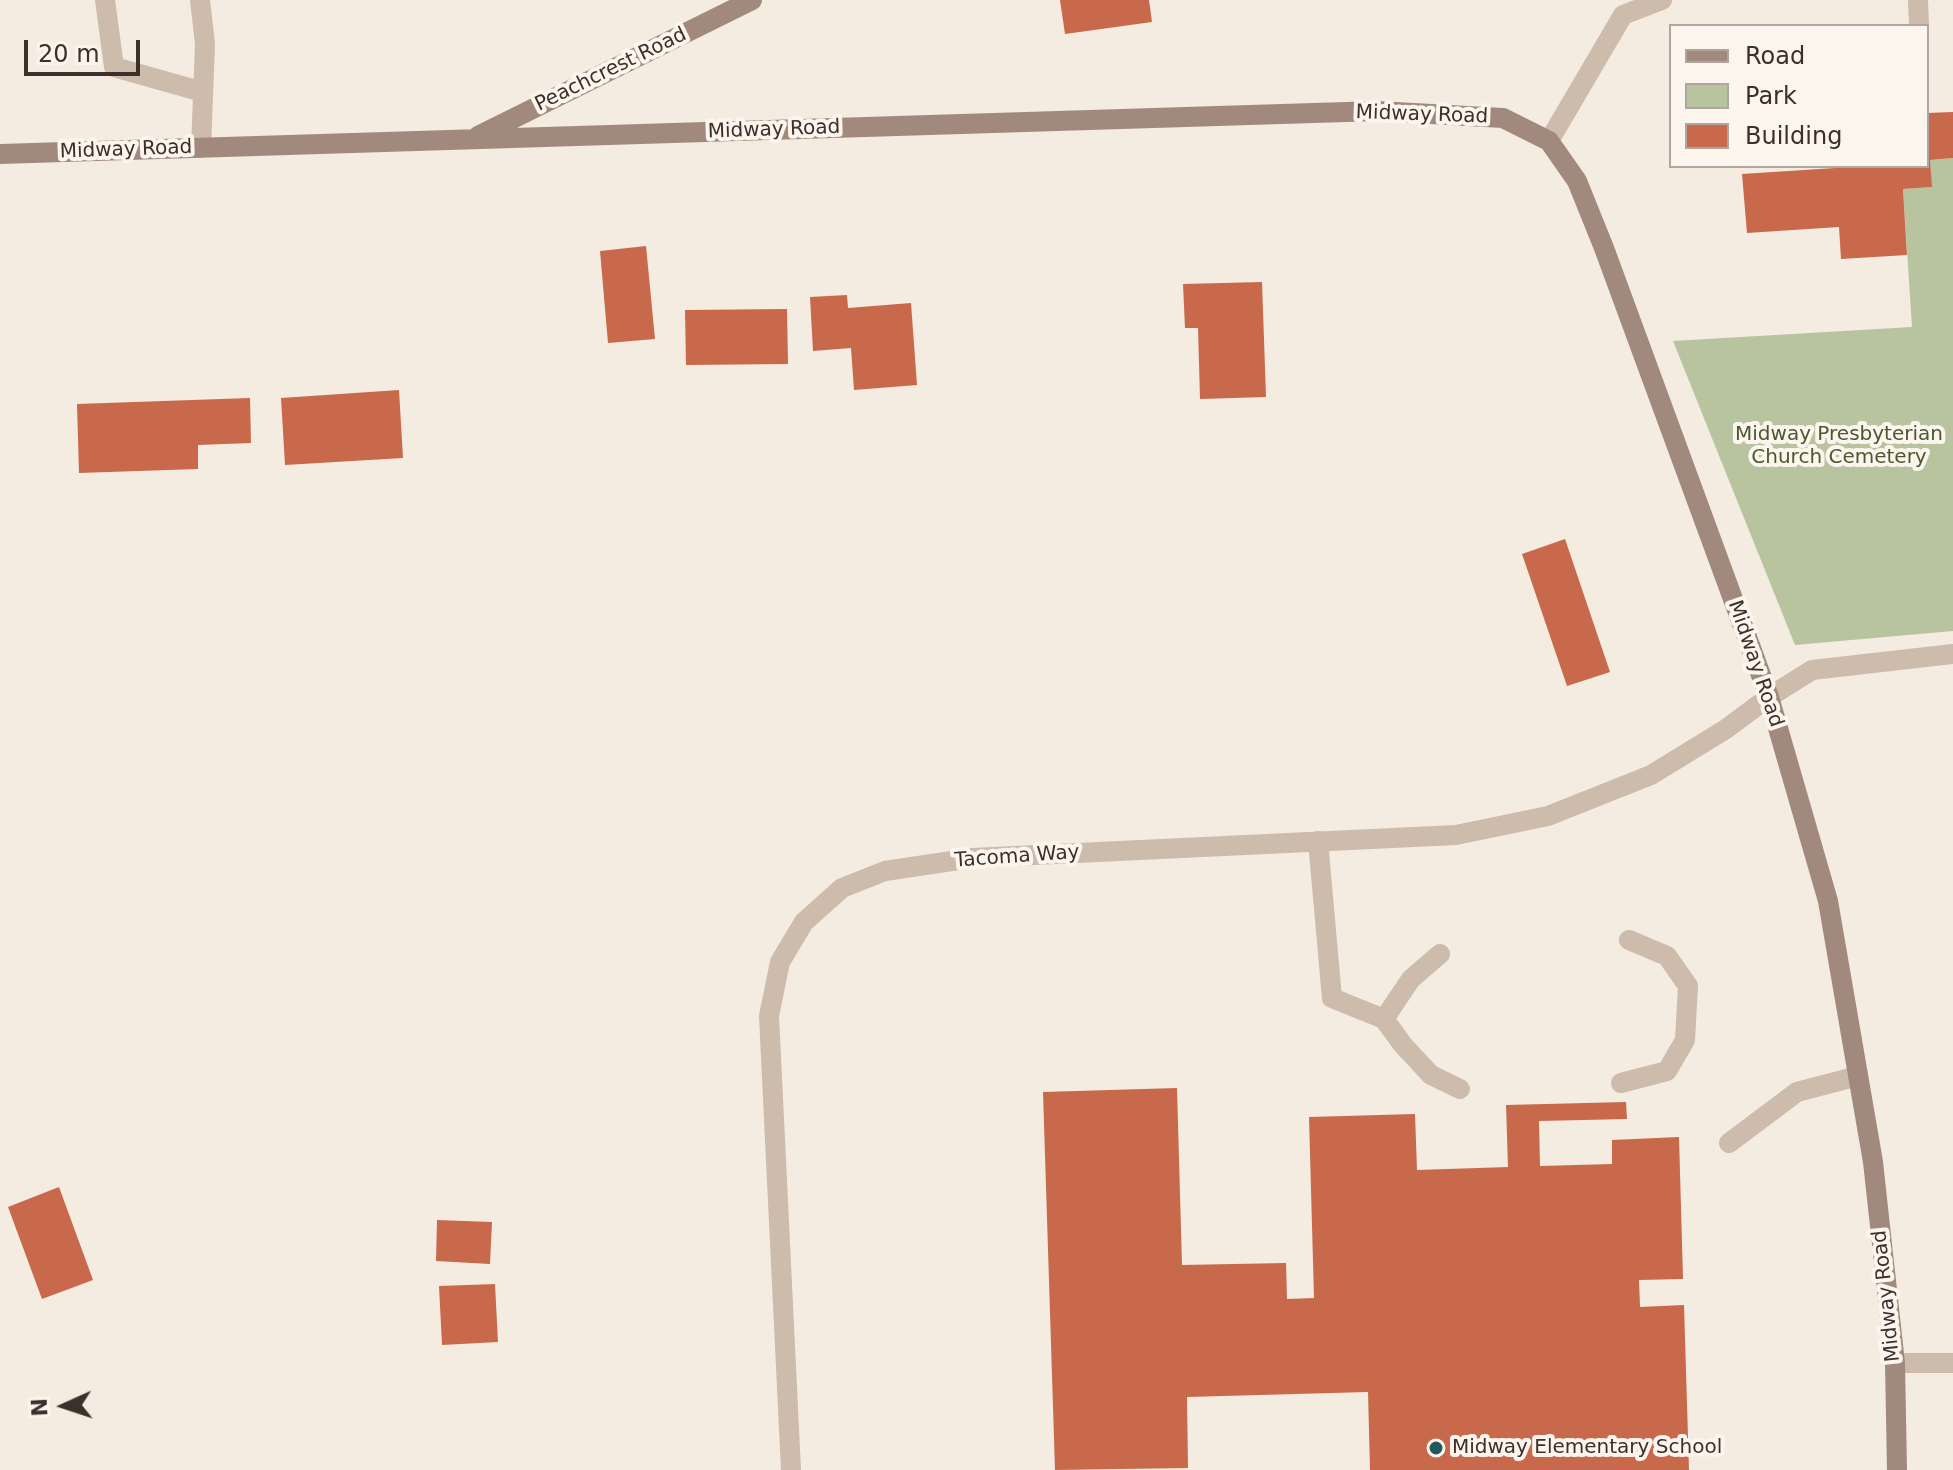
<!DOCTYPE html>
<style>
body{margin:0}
#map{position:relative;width:1953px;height:1470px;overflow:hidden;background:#f4ebe1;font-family:"DejaVu Sans",sans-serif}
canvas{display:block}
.legend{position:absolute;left:1669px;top:24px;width:260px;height:144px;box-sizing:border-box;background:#fbf5ee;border:2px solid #aea6a0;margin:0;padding:10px 14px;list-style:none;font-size:24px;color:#3b302b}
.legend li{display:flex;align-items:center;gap:16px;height:40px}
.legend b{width:40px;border:2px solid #aea6a0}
.north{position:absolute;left:24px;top:1366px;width:80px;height:80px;-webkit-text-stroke:6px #fbf5ee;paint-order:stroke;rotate:267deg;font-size:22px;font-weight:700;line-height:32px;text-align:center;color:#3b302b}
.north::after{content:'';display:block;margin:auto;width:28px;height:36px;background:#3b302b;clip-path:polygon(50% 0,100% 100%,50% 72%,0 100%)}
.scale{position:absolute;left:24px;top:40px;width:116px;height:36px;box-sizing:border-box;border:4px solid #3b302b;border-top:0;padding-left:10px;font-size:24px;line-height:28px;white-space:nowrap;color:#3b302b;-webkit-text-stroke:6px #fbf5ee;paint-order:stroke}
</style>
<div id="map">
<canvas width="1953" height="1470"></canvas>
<ul class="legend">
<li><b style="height:10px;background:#a18a7d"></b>Road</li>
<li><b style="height:22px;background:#b8c4a0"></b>Park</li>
<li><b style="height:22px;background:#c8694b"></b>Building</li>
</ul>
<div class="north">N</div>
<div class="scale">20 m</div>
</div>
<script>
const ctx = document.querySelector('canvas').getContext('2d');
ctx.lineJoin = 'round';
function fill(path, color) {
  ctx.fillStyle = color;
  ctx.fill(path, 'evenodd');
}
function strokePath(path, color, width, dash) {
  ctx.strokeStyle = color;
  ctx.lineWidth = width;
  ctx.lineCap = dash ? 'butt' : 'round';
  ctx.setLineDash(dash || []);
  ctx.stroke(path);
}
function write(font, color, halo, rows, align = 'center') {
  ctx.font = font + ' "DejaVu Sans",sans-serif';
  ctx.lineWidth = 8;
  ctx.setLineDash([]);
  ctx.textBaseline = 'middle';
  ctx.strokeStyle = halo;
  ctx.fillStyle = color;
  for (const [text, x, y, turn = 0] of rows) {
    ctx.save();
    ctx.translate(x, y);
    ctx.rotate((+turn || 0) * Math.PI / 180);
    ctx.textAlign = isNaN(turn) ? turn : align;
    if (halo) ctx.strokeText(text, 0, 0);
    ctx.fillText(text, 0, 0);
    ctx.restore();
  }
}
const green = new Path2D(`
 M1953,158V631L1795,645L1673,341L1912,327L1903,189L1931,187L1930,160Z`);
const building = new Path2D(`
 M1060,0H1149L1152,22L1065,34Z
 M1953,112V158L1930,160L1932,187L1903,189L1907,255L1841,259L1839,227L1747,233L1742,174L1835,168V166H1927V113Z
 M646,246L655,339L608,343L600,251Z
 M1262,282L1266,397L1200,399L1198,328H1185L1183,284Z
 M847,295L848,308L911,303L917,385L854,390L851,348L813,351L810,297Z
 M787,309L788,364L686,365L685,310Z
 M399,390L403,458L285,465L281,398Z
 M250,398L251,443L198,445V469L79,473L77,404Z
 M1565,539L1610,672L1567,686L1522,554Z
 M1177,1088L1182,1265L1286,1263L1287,1299L1314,1298L1309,1117L1415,1114L1417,1170L1508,1167L1506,1105L1626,1102L1627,1119L1539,1121L1540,1166L1612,1164V1140L1679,1137L1683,1279L1639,1280L1640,1307L1684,1305L1689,1470H1370L1368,1392L1187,1397L1188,1468L1055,1470L1043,1092Z
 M59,1187L93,1280L42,1299L8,1207Z
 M437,1220L492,1222L490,1264L436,1261Z
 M495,1284L498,1342L442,1345L439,1286Z`);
const lane = new Path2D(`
 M105,0L114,67L203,92
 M200,0L205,44L201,148
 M1918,0L1919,26
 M1549,141L1623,15L1662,0
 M1318,841L1332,998L1384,1019L1403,1045L1431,1075L1460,1089
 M1384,1019L1411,979L1440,954
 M1621,1083L1667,1071L1685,1040L1688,986L1667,956L1629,940
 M1729,1143L1797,1092L1858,1076`);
const street = new Path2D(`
 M1895,1363H1953
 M791,1470L769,1016L780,962L804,922L842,888L885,871L972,858L1456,835L1548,816L1651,775L1726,729L1769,697L1812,670L1953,654`);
const secondary = new Path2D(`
 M478,136L752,0
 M0,154L1378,111L1503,118L1549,141L1577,181L1604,248L1769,697L1828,901L1873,1162L1895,1363L1897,1470`);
const markers = [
 [1436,1448,8,"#1f5a5e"]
];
const streetNames = [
 ["Peachcrest Road",611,70,-26],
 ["Midway Road",1422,115,2],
 ["Midway Road",774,130,-2],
 ["Midway Road",126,150,-2],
 ["Midway Road",1755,664,71],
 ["Tacoma Way",1017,857,-4],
 ["Midway Road",1887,1296,-96]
];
const parkNames = [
 ["Midway Presbyterian",1839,435],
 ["Church Cemetery",1839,458]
];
const poiNames = [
 ["Midway Elementary School",1452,1448]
];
fill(green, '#b8c4a0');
fill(building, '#c8694b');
strokePath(lane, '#cdbbac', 20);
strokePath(street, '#cdbbac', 20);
strokePath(secondary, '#a18a7d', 20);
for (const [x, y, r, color] of markers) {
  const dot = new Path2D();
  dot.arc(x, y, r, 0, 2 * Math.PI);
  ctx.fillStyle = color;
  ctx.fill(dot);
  strokePath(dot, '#fbf5ee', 3);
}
write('20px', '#3b302b', '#fbf5ee', streetNames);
write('20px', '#4a5a2e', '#fbf5ee', parkNames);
write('20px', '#3b302b', '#fbf5ee', poiNames, 'left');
</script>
